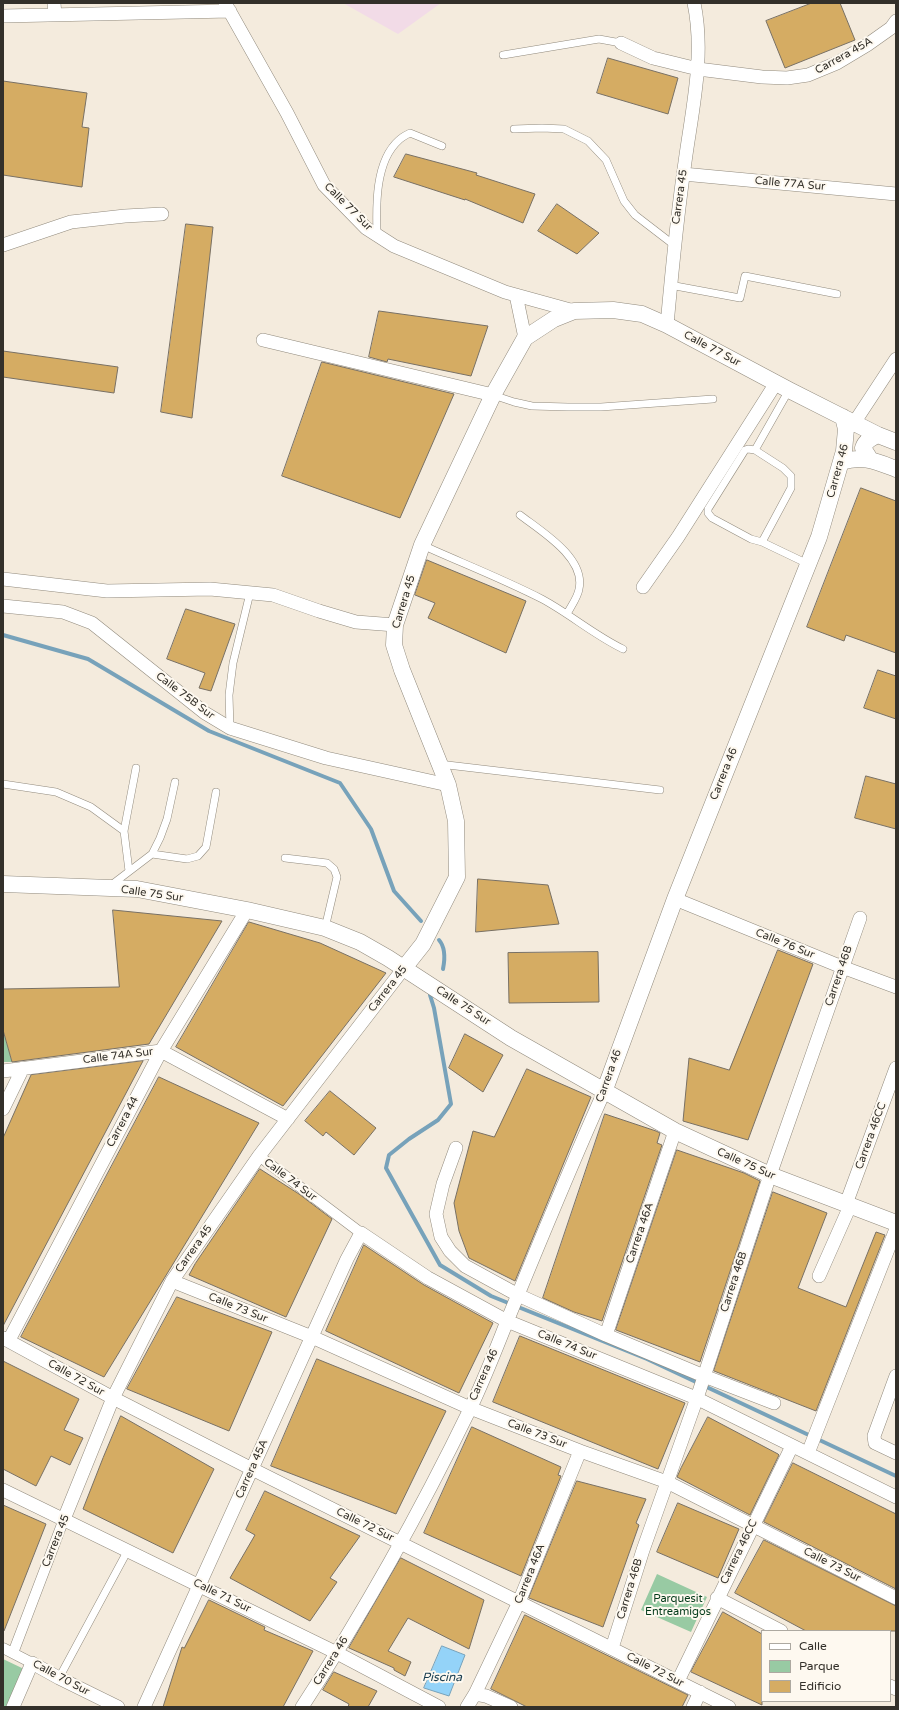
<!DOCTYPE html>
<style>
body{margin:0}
#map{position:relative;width:899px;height:1710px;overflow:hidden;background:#f4ebdd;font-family:"Varela Round",sans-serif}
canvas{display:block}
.frame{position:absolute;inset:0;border:4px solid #33302a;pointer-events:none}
.legend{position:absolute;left:761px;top:1630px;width:130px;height:72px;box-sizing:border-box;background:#fef9f0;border:1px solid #ada9a1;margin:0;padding:5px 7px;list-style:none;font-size:12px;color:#33302a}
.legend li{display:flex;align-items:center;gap:8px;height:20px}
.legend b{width:20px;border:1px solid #ada9a1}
</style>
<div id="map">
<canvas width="899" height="1710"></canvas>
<div class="frame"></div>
<ul class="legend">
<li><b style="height:5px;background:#fff"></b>Calle</li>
<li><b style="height:11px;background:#98caa3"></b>Parque</li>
<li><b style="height:11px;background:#d5ac63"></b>Edificio</li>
</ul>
</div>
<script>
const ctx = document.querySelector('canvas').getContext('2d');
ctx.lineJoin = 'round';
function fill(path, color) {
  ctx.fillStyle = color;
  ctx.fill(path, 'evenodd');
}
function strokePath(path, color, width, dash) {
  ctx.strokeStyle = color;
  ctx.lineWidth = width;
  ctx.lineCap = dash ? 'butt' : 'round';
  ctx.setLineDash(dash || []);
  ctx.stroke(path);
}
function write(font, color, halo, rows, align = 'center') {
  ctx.font = font + ' "Varela Round",sans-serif';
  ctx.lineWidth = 4;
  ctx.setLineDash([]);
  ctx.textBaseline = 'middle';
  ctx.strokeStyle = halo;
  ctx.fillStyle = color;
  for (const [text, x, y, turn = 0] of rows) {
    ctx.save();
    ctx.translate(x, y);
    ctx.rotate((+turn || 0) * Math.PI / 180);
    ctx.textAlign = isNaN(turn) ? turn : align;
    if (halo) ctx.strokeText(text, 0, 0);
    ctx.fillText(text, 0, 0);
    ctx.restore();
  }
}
const education = new Path2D(`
 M343,3H441L398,34Z`);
const green = new Path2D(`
 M3,1030L12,1062H3Z
 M657,1574L707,1597L691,1632L641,1610Z
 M3,1659L24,1669L7,1707H3Z`);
const water = new Path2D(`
 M442,1646L465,1655L449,1696L424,1688Z`);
const stream = new Path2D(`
 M3,635L88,659L209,731L340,783L371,829L394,891L421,921
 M439,940C446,948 445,959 443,969
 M430,995L434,1008L451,1104L438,1120L409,1139L389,1155L386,1168L440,1265L491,1296L647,1359L896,1476`);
const building = new Path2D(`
 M812,3H840L855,40L785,68L766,21Z
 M608,58L678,78L668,114L597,93Z
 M3,81L87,93L82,127L89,128L82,187L3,175Z
 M406,154L477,173L476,175L535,194L523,223L465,199V200L394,177Z
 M557,204L599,233L577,254L538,231Z
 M186,224L213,227L192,418L161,412Z
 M379,311L488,326L471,376L388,359L387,362L369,357Z
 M3,351L118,367L114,393L3,377Z
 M322,362L454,394L400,518L282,476Z
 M861,488L896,501V653L846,635L844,641L807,627Z
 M427,560L526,601L506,653L428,618L435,603L415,595Z
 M186,609L235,624L211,691L199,688L205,673L167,659Z
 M878,670L896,676V719L864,708Z
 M866,776L896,784V829L855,818Z
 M478,879L548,885L559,924L476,932Z
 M113,910L222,921L149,1044L12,1062L3,1030V989L119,987Z
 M249,922L320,943L386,973L283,1106L176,1047Z
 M778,950L813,964L748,1140L683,1121L689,1058L729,1070Z
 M598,952L599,1002L509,1003L508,953Z
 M465,1034L503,1055L483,1092L449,1068Z
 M143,1061L3,1326V1138L31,1075Z
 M527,1069L591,1097L515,1281L469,1258L459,1231L454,1203L473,1131L494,1137Z
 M159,1077L259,1123L104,1377L21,1337Z
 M330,1091L376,1128L354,1155L326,1132L323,1136L305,1121Z
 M605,1114L656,1131L660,1133L657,1143L662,1145L602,1321L574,1312L543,1298Z
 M677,1150L744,1173L760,1181L700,1362L616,1330Z
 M260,1169L299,1194L332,1219L286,1317L189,1275L195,1264Z
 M773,1192L827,1213L798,1288L846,1307L876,1232L885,1235L816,1411L714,1371Z
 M364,1245L424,1285L493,1323L459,1393L326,1331Z
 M177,1297L272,1332L229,1431L127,1389Z
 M520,1336L685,1403L658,1469L493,1402Z
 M317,1359L446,1411L396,1514L271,1466Z
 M3,1361L79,1399L64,1430L83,1438L70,1465L51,1456L36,1486L3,1469Z
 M121,1416L214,1469L173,1553L83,1509L103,1458Z
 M708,1417L778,1454L779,1455L750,1515L677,1477L681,1468Z
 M472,1427L561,1467L558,1475L561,1476L521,1576L424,1533Z
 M793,1463L896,1514V1589L764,1522Z
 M577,1481L646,1499L636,1523L639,1525L603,1627L529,1598Z
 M265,1491L360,1536L330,1578L337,1582L310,1621L230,1578L255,1535L246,1530Z
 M678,1503L739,1529L718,1578L657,1552Z
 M3,1505L46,1524L4,1631H3Z
 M764,1540L896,1606V1631H806L735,1593Z
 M401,1558L484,1600L469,1649L408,1618L388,1651L411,1662L405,1676L394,1670V1668L349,1648Z
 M209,1600L265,1627L264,1630L313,1651L283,1707H163L182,1647L184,1648Z
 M723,1612L762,1634V1705L691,1672Z
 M525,1615L688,1695L682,1707H527L491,1689Z
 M334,1672L377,1691L368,1707H348L349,1704L323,1690Z`);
const service = new Path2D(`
 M503,55L599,39L621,43
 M514,129L542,128L564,129L588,141L606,160L624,201L635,215L674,245
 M377,235C376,206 375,161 399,140C402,137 406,135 410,133L442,146
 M670,285L740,298L745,276L837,294
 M493,395L514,402L532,406L568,407H601L713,399
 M755,450L748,449L745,450L708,509V513L712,518L751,539L762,542L791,488V476L783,468L755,450L789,390
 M520,515C541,531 586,558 579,589C578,597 571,606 567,614
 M762,542L808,564
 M422,545C462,563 503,579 542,599C570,614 594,635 623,649
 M230,728L229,695L233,663L250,593
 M439,764L660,790
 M3,784L56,792L91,807L124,831
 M152,854L187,859L198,856L206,847L216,792
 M285,858L327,863L334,869L337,877L325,928
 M129,871L124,831L136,768
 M110,886L152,854L160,838L167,819L175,782
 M59,1678L128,1550`);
const pedestrian = new Path2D(`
 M259,1156L361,1233
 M3,1648L32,1663
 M13,1653L64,1519`);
const minor = new Path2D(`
 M54,3L55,15
 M225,3L287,113L324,185L366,228L394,246L505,292L574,311
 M3,16L230,11
 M621,43L653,58L698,69L762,77L787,78L808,75L837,63L867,45L891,28L896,21
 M683,174L896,194
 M3,245L71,222L125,216L162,214
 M516,295L525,338
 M667,325C672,270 677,216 685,162C692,110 705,56 694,3
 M263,340L493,395
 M854,423L896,359
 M3,579L107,591L210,589L273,595L319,611L356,622L395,625
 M643,587L678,537L776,383
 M3,606L63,612L92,623L205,713L230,728L326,758L448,785
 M675,899L842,967L896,987
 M3,1071L161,1051L288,1119
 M3,1109L23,1068
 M456,1148L443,1184L436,1214L441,1237L450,1251L465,1266L518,1295L606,1335L704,1376L774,1403
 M846,1204L896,1068
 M819,1276L850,1206
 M172,1281L312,1337L470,1408L580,1451L667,1482L896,1598
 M606,1335L675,1131
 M3,1338L113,1398L252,1469L729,1707
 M9,1340L161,1051L247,910
 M896,1376L874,1436L875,1443L896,1453
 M808,1453L896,1229
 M3,1490L337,1653L439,1707
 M64,1519L113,1398L172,1281L259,1156L404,968
 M717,1598L781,1631
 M612,1648L643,1550L698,1395L770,1175L860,918
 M678,1681L792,1446
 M890,1686L896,1689
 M475,1694L486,1696L511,1707
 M13,1707L32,1663L59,1678L118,1707
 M144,1707L347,1259L361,1233L428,1278L507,1321L696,1398L896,1497
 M302,1707C364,1612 420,1512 470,1409C485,1378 497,1346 510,1314C541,1239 571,1165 604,1092
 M467,1707L475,1694L519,1602L580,1451
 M693,1707L700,1692`);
const tertiary = new Path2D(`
 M870,459L863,448C865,441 871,438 878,435
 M841,462C863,455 875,461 896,469
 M3,884L137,889L247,910L325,928L360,942L388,958L511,1038L675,1131L770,1175L896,1223
 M404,968L423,944L457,877L456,821L448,785L402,670L394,645L395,625L422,545L493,395L525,338L554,319L574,311L613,310L642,314L667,325L789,390L878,435L896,442
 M604,1092L675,899L819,537L844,451L846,429L843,417`);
const streetNames = [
 ["Carrera 45A",844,56,-29],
 ["Calle 77A Sur",790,184,5],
 ["Carrera 45",680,197,-82],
 ["Calle 77 Sur",348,207,45],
 ["Calle 77 Sur",712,349,28],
 ["Carrera 46",838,471,-75],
 ["Carrera 45",404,602,-73],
 ["Calle 75B Sur",185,696,37],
 ["Carrera 46",724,774,-68],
 ["Calle 75 Sur",152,894,8],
 ["Calle 76 Sur",785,944,22],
 ["Carrera 46B",839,976,-71],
 ["Carrera 45",388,989,-52],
 ["Calle 75 Sur",463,1006,33],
 ["Calle 74A Sur",118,1056,-7],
 ["Carrera 46",609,1076,-70],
 ["Carrera 44",123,1122,-62],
 ["Carrera 46CC",871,1136,-70],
 ["Calle 75 Sur",746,1164,24],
 ["Calle 74 Sur",290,1180,37],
 ["Carrera 46A",640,1233,-71],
 ["Carrera 45",194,1249,-55],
 ["Carrera 46B",734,1282,-72],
 ["Calle 73 Sur",238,1308,22],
 ["Calle 74 Sur",567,1345,22],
 ["Carrera 46",484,1375,-66],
 ["Calle 72 Sur",76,1378,29],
 ["Calle 73 Sur",537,1434,21],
 ["Carrera 45A",252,1469,-66],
 ["Calle 72 Sur",365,1525,26],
 ["Carrera 45",56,1541,-68],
 ["Carrera 46CC",739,1552,-64],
 ["Calle 73 Sur",832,1565,27],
 ["Carrera 46A",530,1574,-68],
 ["Carrera 46B",630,1589,-73],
 ["Calle 71 Sur",222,1596,26],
 ["Carrera 46",331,1661,-58],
 ["Calle 72 Sur",655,1670,27],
 ["Calle 70 Sur",61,1678,28]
];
const parkNames = [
 ["Parquesit",678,1599],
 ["Entreamigos",678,1612]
];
const waterNames = [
 ["Piscina",442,1678]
];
fill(education, '#f2dbe7');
fill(green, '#98caa3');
fill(water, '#94d3f8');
strokePath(water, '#77a2ba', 1);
strokePath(stream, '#77a2ba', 4);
fill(building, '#d5ac63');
strokePath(building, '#787064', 1);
strokePath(service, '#918a7d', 8);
strokePath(pedestrian, '#918a7d', 11);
strokePath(minor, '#918a7d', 14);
strokePath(tertiary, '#918a7d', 17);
strokePath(service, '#fff', 7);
strokePath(pedestrian, '#fff', 10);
strokePath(minor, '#fff', 13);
strokePath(tertiary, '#fff', 16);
write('11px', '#33302a', '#fef9f0', streetNames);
write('11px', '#023a19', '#fef9f0', parkNames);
write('italic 12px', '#193d50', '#fef9f0', waterNames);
</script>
